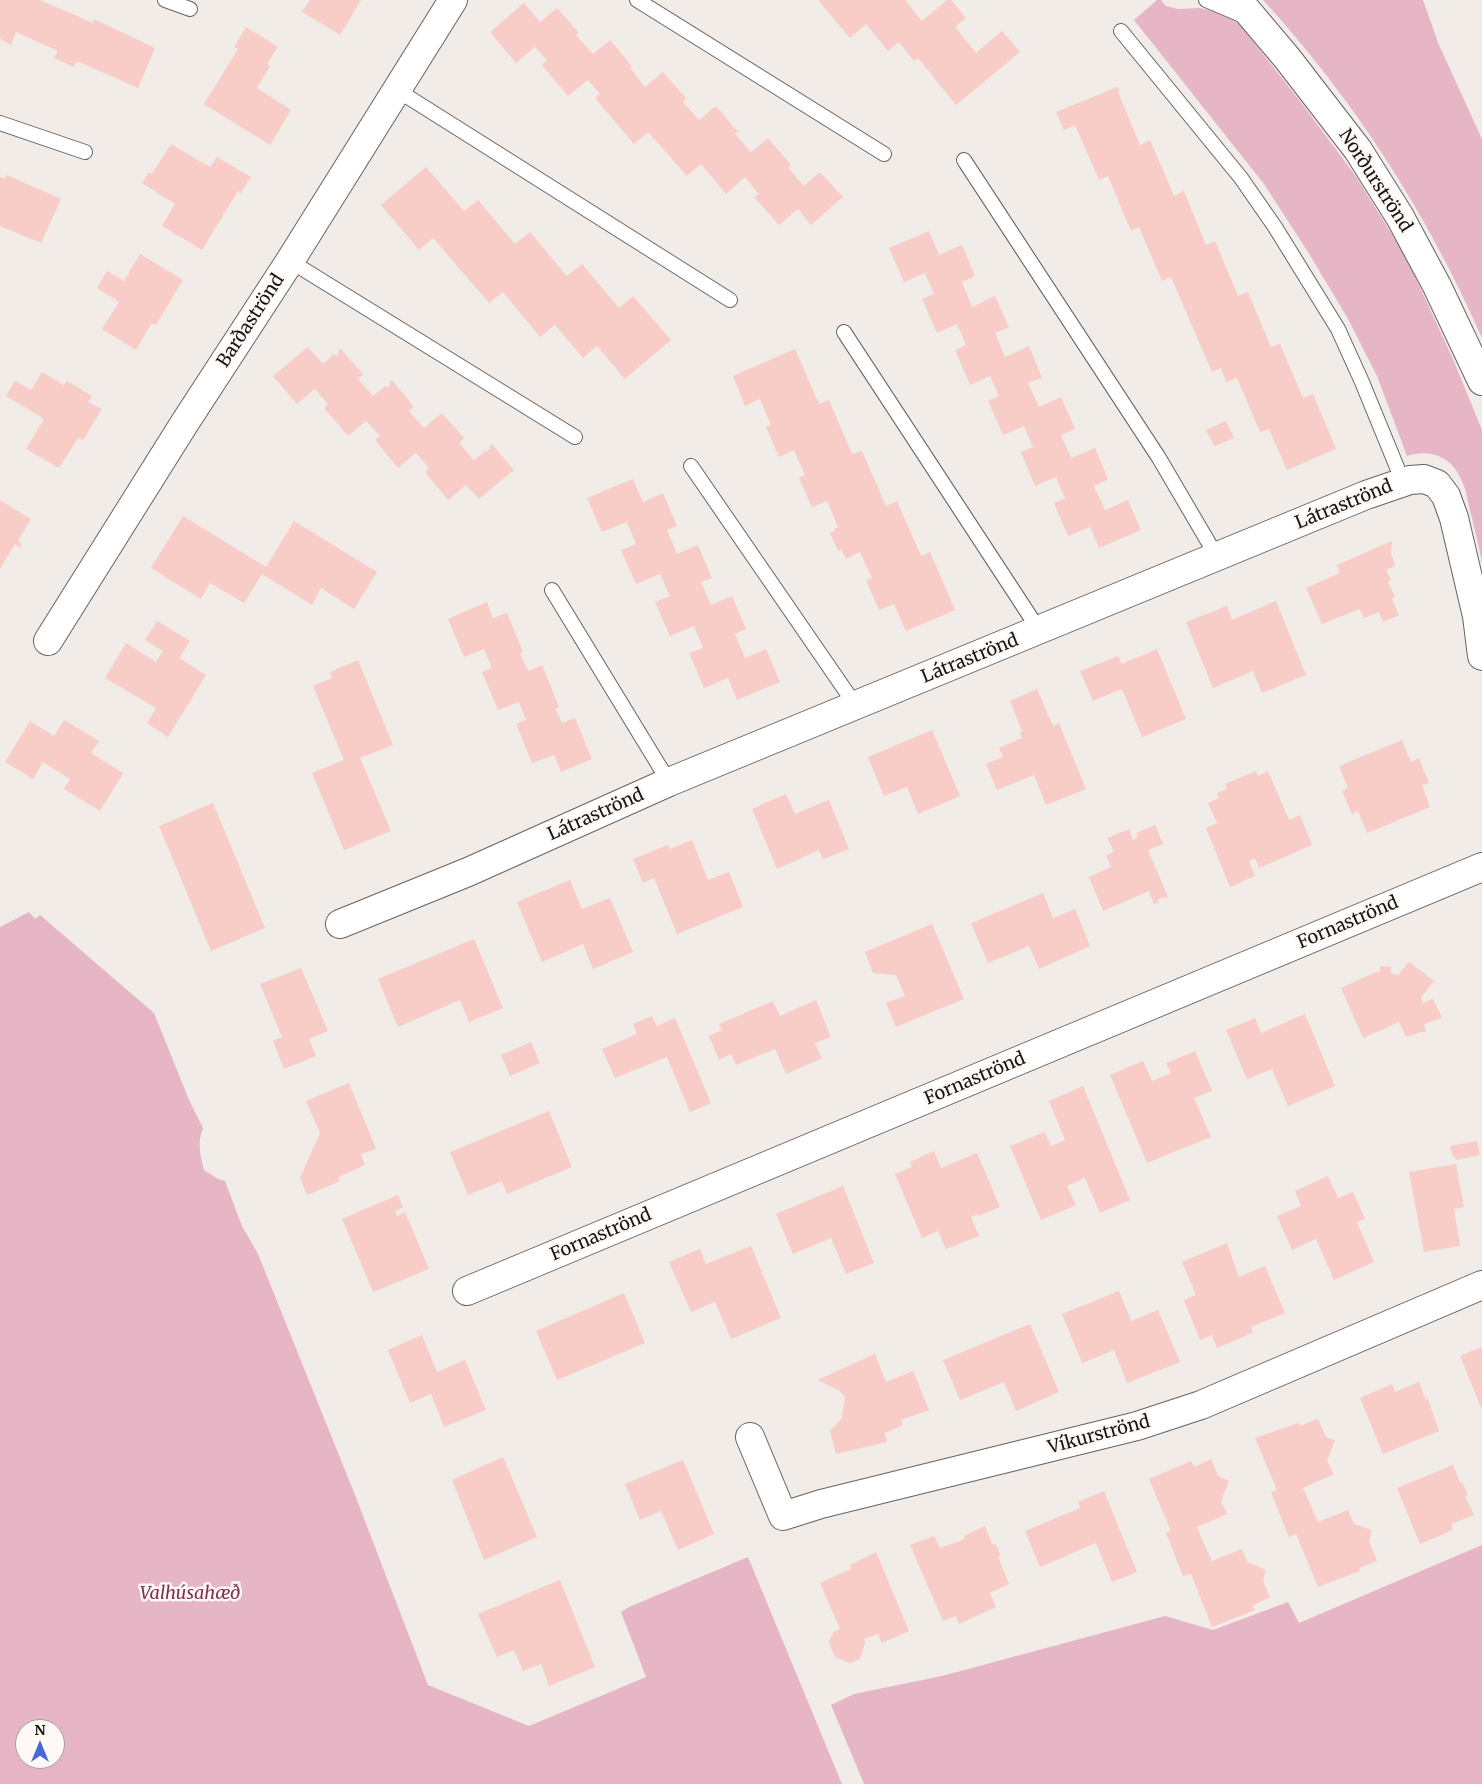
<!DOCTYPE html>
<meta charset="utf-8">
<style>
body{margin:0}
#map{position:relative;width:1482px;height:1784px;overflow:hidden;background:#f1ece8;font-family:Merriweather,serif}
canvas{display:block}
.north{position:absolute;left:15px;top:1719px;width:50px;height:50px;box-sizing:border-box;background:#fff9f6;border:1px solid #a29e9b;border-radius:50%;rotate:0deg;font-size:14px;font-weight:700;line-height:20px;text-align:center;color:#161513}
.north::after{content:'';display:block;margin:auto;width:18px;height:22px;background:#4569dc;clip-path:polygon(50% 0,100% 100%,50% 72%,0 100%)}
</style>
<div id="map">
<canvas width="1482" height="1784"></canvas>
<div class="north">N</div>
</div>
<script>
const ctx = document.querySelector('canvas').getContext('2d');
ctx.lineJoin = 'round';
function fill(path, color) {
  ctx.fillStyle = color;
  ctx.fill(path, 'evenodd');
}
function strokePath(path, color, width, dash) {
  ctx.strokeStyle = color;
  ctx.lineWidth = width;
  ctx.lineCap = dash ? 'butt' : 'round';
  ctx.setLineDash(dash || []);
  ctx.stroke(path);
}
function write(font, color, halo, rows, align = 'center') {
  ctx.font = font + ' Merriweather,serif';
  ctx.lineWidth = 5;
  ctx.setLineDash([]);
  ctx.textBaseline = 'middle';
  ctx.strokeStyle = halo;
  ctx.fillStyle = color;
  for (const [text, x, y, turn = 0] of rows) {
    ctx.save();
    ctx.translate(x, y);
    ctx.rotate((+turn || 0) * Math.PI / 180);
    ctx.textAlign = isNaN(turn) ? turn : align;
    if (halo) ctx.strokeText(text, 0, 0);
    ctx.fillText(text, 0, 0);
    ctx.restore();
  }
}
const green = new Path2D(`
 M1157,0H1161L1166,6L1178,9L1200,8L1226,14L1241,26L1300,101L1355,175L1406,257L1453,359L1482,430V563C1479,547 1475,530 1471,514C1468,504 1467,493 1463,484C1454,458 1432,448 1407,456L1377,376L1347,317L1308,252L1264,184L1134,20Z
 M1263,0H1423L1439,45L1482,139V338C1428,215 1354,99 1263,0Z
 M29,912L35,919L40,915L154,1013L189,1100L203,1128C197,1143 200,1155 204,1170L218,1179L225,1181L242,1226L258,1254L355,1495L428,1685L529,1726L646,1677L621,1612L629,1607L748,1557L842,1784H0V927ZM25,1729H55V1759H25Z
 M1482,1545V1784H864L831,1705L854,1694L942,1676L1165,1616L1213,1630L1288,1602L1299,1623Z`);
const building = new Path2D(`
 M0,0H40L93,23L94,19L155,48L138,88L77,61L74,67L54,58L58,51L16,32L11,45L0,39Z
 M310,0H361L340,35L302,12Z
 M818,0H905L922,21L947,0H951L966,18L955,27L976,53L1002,31L1020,52L956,105L918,58L914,61L899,42L888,51L866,24L850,38Z
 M524,3L540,22L557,8L579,33L576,35L593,54L610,40L632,66L630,68L645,87L663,72L686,98L683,102L699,120L716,106L738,132L735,134L751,152L768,138L791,165L788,168L804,186L820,172L843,197L811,225L798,209L779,225L754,197L759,194L745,177L726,194L701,164L687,176L648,132L634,144L595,98L600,94L588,80L568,96L542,65L547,60L535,47L516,63L490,32Z
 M246,27L278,47L267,64L270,66L257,88L291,110L270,145L204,104L238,49L234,47Z
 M1117,87L1120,92H1118L1140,145L1150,140L1174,196L1184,191L1206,245L1215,241L1238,296L1248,292L1271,347L1280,344L1303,398L1313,394L1336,449L1287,470L1269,429L1260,432L1237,378L1226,382L1221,368L1212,372L1171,277L1162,281L1139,227L1131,231L1108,176L1099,180L1075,125L1064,130L1056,112Z
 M171,144L210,167L217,157L251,177L241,193L238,191L202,250L162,226L175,204L142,183L149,172L152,174Z
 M426,167L464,211L478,200L515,244L530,232L567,276L582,264L619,308L633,296L671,340L625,379L597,346L583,358L555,325L540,337L503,292L489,303L433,238L419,250L381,205Z
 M7,175L61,199L41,243L0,226V177L5,179Z
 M929,231L939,255L962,245L975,276L962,282L972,307L995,296L1009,327L995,333L1005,357L1029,346L1042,378L1028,383L1039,407L1061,397L1075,429L1061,435L1071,458L1095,448L1108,479L1094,486L1105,510L1128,500L1141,530L1099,548L1090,527L1068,536L1054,503L1065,498L1056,477L1035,486L1021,452L1033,447L1024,426L1003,435L988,401L999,396L990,376L970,385L955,350L966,345L957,324L937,333L922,299L934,294L925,273L904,282L889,248Z
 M140,254L183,280L156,325L152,323L136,350L102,329L119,302L97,288L107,271L124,281Z
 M308,347L323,364L334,354L336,357L339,353L338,351L341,349L363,374L358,379L373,396L385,386L387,388L391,385L389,382L392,380L414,407L409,411L424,428L442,413L464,438L459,443L474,460L485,451L486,452L490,449L489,447L492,444L514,470L479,499L466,485L448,500L425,472L429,468L416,453L398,468L375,440L380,436L366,421L348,436L324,408L328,404L315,389L297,404L273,376Z
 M795,349L819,404L829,400L852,454L862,451L886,506L897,501L921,556L930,552L955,610L906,631L894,604L879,610L866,580L872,578L860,552L846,559L841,549L838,551L830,533L835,531L834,529L838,527L827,501L812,507L799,478L805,475L794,450L779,457L766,427L771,425L760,399L745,406L733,376Z
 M42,372L64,385L67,381L92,396L88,402L102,409L83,440L78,438L59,468L26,449L44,419L6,396L15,381L31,390Z
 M1226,421L1234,438L1214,446L1206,430Z
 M633,479L643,502L663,493L677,526L667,530L677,554L698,545L712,578L701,582L711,605L732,596L746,629L735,634L745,658L766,649L780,682L737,700L728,678L704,688L689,653L703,648L694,626L670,636L655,602L670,596L660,574L636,584L621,550L636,544L627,522L602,532L587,498Z
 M0,500L31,519L18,541L22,544L20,548L15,544L0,569Z
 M183,516L266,567L294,521L377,572L354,609L321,588L312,605L262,574L244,603L210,583L201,599L151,568Z
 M1392,541L1391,552L1395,566L1386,570L1391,580L1388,582L1395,597L1392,599L1399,615L1383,622L1379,612L1364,618L1360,609L1322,624L1306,588L1340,573L1337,565Z
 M1276,601L1306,675L1262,693L1253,671L1213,688L1186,622L1227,606L1232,620Z
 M487,602L493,618L507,613L523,652L520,653L528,671L542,665L559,707L555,708L562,723L575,718L592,759L561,772L554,755L532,763L516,724L526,720L519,702L498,710L482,672L492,668L484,649L464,657L448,619Z
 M157,621L190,641L179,658L206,675L168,737L147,723L156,708L105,678L126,643L156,662L163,651L145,640Z
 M1157,649L1186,719L1142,737L1122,689L1093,701L1080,671L1118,656L1122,664Z
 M358,660L393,745L360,758L391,831L344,850L312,773L344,760L313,686L332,678L330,672Z
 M1037,689L1053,726L1059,723L1086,789L1046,805L1034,775L997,790L986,764L1003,757L999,748L1022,738L1020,733L1022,731L1010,701Z
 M64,720L99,741L91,753L123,773L100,811L64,789L70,779L43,762L33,779L5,762L30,721L54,736Z
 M932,730L960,796L918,814L907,787L884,796L868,757Z
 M1402,740L1411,762L1419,758L1429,783L1422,785L1430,807L1367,833L1358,811L1352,814L1342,791L1348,788L1339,766Z
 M1256,771L1258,776L1268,771L1289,820L1300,815L1312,845L1259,868L1255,858L1249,861L1255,876L1230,887L1206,828L1217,823L1208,803L1219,798L1217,793L1227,789L1225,784Z
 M786,794L795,814L829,800L849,849L823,859L819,850L777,869L752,809Z
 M213,803L265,928L211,951L159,826Z
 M1155,825L1163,844L1148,850L1168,897L1164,899V897L1157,900L1159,902L1154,904L1149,891L1103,911L1089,877L1111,867L1106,855L1114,852L1107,838L1129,829L1133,840L1138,837L1136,833Z
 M692,840L708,880L729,872L743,907L677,934L654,878L643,883L633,859L668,845L670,849Z
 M570,880L582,909L610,898L633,952L593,969L583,944L542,962L517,902Z
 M1043,893L1053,918L1075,909L1090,946L1039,969L1029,946L988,963L971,923Z
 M932,924L964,999L896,1027L886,1003L905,996L896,975L873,973L865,952Z
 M474,939L503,1008L469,1022L460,1000L398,1027L378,979Z
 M1409,962L1434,981L1421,997L1423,1003L1433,999L1442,1018L1424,1024L1426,1032H1421L1406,1037L1399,1022L1363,1038L1341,988L1376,972H1380V966L1391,967V973L1398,975Z
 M301,968L328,1031L309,1039L316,1056L284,1069L273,1041L282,1037L260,984Z
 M816,1000L831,1037L815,1043L822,1058L786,1074L775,1049L736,1065L731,1054L719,1060L709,1036L722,1030L719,1024L773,1001L780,1016Z
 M1305,1014L1335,1086L1288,1106L1272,1069L1247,1079L1226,1030L1255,1018L1261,1033Z
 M652,1016L657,1026L675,1018L711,1103L690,1112L667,1057L615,1078L602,1049L637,1034L633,1024Z
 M531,1042L540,1063L510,1076L501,1055Z
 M1195,1051L1212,1091L1194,1098L1211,1137L1147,1163L1110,1075L1143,1061L1152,1081L1171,1073L1166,1063Z
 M349,1083L376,1149L361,1154L365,1165L338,1177L340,1181L307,1195L300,1178L320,1133L306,1101Z
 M1083,1086L1130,1200L1100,1213L1085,1178L1067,1186L1076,1205L1041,1220L1010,1146L1045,1132L1051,1146L1065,1140L1049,1101Z
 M549,1111L572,1167L507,1194L502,1181L468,1195L450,1152Z
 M1477,1141L1480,1155L1456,1160L1455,1156L1453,1157L1450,1146Z
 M934,1151L941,1168L977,1153L1000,1207L978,1216V1214L971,1217L979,1236L946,1249L938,1231L922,1238L895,1174L912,1167L910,1162Z
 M1456,1164L1464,1207L1454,1209L1460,1246L1424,1252L1409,1172Z
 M1328,1176L1338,1198L1353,1192L1365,1219L1357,1222L1374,1262L1334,1280L1316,1239L1292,1250L1277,1216L1301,1206L1295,1191Z
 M843,1186L874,1263L846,1274L831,1238L793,1254L776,1214Z
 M398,1195L403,1207L395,1211L397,1216L405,1212L429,1269L373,1292L342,1219Z
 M1227,1243L1239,1277L1265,1266L1285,1313L1251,1327L1253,1333L1217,1348L1212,1335L1200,1340L1184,1300L1196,1295L1182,1262Z
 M751,1246L781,1318L731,1339L715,1302L691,1312L669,1262L700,1249L706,1264Z
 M1119,1291L1131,1321L1158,1310L1180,1362L1127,1383L1114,1350L1082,1363L1062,1314Z
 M624,1293L645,1343L557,1380L536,1331Z
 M1030,1324L1059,1392L1016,1411L1004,1382L960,1400L943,1360Z
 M422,1335L437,1372L465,1360L486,1410L444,1427L431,1394L410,1403L388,1350Z
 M1482,1347V1410L1460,1356Z
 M875,1354L886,1382L913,1371L929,1410L901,1420L903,1425L885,1433L887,1442L836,1454L830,1431L842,1418L845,1397L839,1390L817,1380Z
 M1419,1382L1426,1400L1428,1399L1439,1431L1383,1454L1360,1398L1392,1384L1395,1392Z
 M1318,1419L1326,1437L1335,1440L1327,1461L1334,1474L1303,1488L1318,1522L1348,1510L1354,1524L1372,1530L1369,1541L1377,1561L1359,1568L1360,1571L1318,1587L1296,1534L1289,1537L1280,1515L1271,1492L1277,1490L1255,1438L1299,1423L1300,1426Z
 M503,1457L537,1537L484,1560L452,1480Z
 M1211,1459L1218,1476L1229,1481L1221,1501L1227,1514L1197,1527L1204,1544L1212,1561L1242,1549L1247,1562L1266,1570L1263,1581L1270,1597L1252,1606L1255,1610L1212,1627L1191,1574L1183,1576L1166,1533L1171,1531L1149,1479L1191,1461L1194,1467Z
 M683,1460L714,1534L678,1550L661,1511L640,1520L625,1484Z
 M1453,1465L1460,1483L1462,1482L1468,1495L1465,1496L1474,1515L1451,1524L1453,1530L1420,1544L1397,1488Z
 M1104,1491L1137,1572L1112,1582L1096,1543L1040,1567L1025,1531L1080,1508L1078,1502Z
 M985,1526L992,1544L996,1545L1000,1554L999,1559L1009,1584L990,1593L996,1607L959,1624L956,1616L943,1621L910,1545L934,1536L940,1548L965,1539L964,1536Z
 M876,1552L909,1631L882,1643L878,1634L864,1639L865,1643L860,1659L850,1663L835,1657L829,1643L833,1632L840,1629L820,1583L851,1569L850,1565Z
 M560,1580L595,1667L549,1686L541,1664L523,1671L514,1650L497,1657L478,1614Z`);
const service = new Path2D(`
 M165,0L190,9
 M637,0L884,154
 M1206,0L1246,17
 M1121,31L1241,178L1275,227L1338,329L1362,382L1403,482
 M397,90L730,300
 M0,123L85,152
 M964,160L1159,458L1217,557
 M290,261L575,437
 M844,332L1039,630
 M691,466L856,706
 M552,590L669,782`);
const minor = new Path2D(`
 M48,641L184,424L290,261L453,0
 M340,924L468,872L669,782L1366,495L1410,480L1424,479L1437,484L1446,496L1454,518L1477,616L1482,656
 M467,1291L1482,867
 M750,1437L783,1516L821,1504L1137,1426L1201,1405L1482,1285`);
const tertiary = new Path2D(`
 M1238,0L1287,58L1358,150L1400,217L1437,286L1482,381`);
const streetNames = [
 ["Norðurströnd",1375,181,57],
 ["Barðaströnd",251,321,-57],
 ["Látraströnd",1344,505,-22],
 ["Látraströnd",970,659,-22],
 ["Látraströnd",596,815,-24],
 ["Fornaströnd",1348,923,-23],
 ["Fornaströnd",975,1079,-23],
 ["Fornaströnd",601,1235,-23],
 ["Víkurströnd",1099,1435,-15]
];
const parkNames = [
 ["Valhúsahæð",190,1594]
];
fill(green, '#e6b6c6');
fill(building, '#f8ccc7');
strokePath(service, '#67625f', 16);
strokePath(minor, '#67625f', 30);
strokePath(tertiary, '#67625f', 30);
strokePath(service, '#fff', 14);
strokePath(minor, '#fff', 28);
strokePath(tertiary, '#fff', 28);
write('18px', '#161513', '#fff9f6', streetNames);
write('italic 18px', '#7f3152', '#fff9f6', parkNames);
</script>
